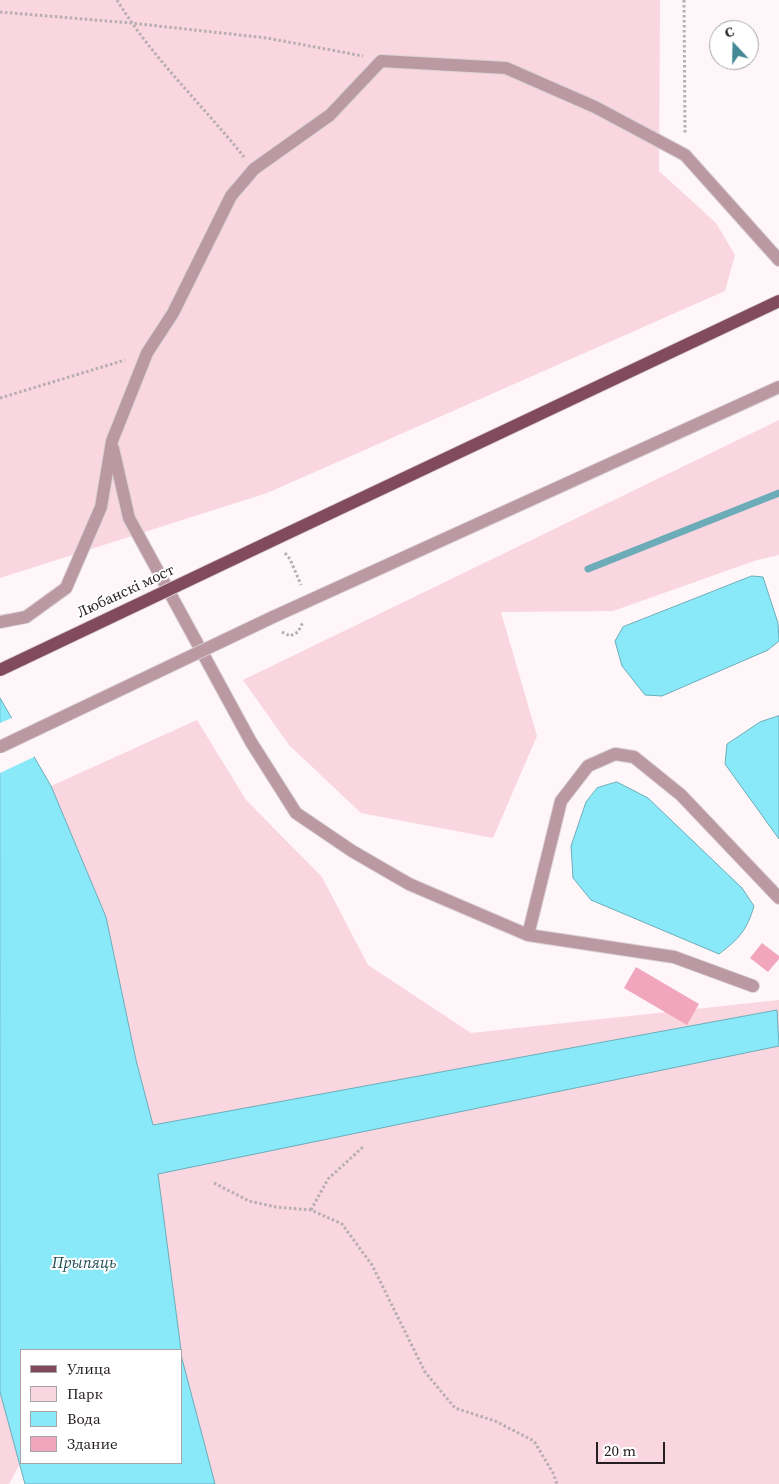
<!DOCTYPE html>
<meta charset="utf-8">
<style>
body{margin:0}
#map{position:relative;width:779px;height:1484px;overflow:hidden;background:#fef6f9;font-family:"Source Serif 4",serif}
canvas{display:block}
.legend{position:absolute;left:20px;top:1349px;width:162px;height:115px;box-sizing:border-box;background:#fff;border:1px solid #a8a5a6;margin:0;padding:6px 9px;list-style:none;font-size:15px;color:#251e20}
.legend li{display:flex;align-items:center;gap:10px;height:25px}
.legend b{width:25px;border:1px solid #a8a5a6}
.north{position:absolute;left:709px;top:20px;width:50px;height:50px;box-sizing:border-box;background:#fff;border:1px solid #a8a5a6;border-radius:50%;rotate:339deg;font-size:14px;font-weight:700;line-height:20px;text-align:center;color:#251e20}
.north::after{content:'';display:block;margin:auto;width:18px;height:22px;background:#438894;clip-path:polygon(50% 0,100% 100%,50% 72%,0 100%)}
.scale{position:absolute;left:596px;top:1442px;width:69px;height:22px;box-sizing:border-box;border:2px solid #251e20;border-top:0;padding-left:6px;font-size:15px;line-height:18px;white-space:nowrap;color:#251e20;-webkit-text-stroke:4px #fff;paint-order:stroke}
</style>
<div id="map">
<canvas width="779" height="1484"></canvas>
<ul class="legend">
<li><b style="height:6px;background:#824a5d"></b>Улица</li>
<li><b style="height:14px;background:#f9d6e0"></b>Парк</li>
<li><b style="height:14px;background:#89e9f9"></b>Вода</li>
<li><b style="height:14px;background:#f1a6be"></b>Здание</li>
</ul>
<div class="north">С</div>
<div class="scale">20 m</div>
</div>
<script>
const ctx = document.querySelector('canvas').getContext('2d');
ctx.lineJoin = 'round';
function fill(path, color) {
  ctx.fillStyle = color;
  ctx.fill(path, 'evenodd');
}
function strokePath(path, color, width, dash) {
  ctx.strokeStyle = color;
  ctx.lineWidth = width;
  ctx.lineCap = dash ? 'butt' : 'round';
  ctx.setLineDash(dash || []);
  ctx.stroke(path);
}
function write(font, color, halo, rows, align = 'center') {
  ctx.font = font + ' "Source Serif 4",serif';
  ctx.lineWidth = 4;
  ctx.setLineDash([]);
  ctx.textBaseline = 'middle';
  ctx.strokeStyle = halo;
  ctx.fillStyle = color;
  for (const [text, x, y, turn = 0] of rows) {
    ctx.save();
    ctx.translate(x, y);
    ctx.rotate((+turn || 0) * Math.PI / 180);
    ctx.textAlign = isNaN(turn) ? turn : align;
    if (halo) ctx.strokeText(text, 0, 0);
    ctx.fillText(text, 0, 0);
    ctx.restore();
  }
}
const green = new Path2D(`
 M0,0H660L659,171L716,223L735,255L725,291L267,493L0,578Z
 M779,420V555L757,560L613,611L501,612L537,736L493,838L361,813L289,745L243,680Z
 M197,720L246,800L322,877L368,965L471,1033L779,1000V1484H215L182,1360L158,1174L779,1046L776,1010L152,1125L136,1060L106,917L51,786Z
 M0,1392L20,1464L9,1484H0Z`);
const water = new Path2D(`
 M752,576L763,577L778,623L779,641L768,650L662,696L645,695L622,666L615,641L623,627Z
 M0,698L51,786L106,917L136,1060L153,1125L777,1010L779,1046L158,1174L181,1350H21V1463H181V1355L215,1484H25L0,1392Z
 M779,716V839L725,764L727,744L760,722Z
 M617,782L648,798L742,888L754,906C747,930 739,939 719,954L591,900L573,878L571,846L586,802L597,788Z`);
const pier = new Path2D(`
 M14,717L36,756L0,773V723Z`);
const stream = new Path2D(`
 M588,569L779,493`);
const building = new Path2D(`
 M762,943L779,956V959L768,972L750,958Z
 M636,967L699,1004L687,1025L624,988Z`);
const path = new Path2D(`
 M117,0C152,58 202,104 244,157
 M684,0L685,134
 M0,12L131,23L267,38L363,56
 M0,398L125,360
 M285,553L290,559L301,585
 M282,632L290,636L298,632L303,622
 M214,1183L249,1201L276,1207L311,1210L342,1224L372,1265L425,1372L455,1408L495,1421L534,1441L553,1473L557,1484
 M311,1210L328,1179L364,1146`);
const lane = new Path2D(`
 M113,448L129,518L251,742L296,813L352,851L409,884L528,935L674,957L753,986
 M273,617L779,387
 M0,622L26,617L66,588L101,507L112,441L147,353L173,313L231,196L254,169L330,115L381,61L506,68L595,107L685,155L779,260
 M528,935L561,801L588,766L615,754L634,757L681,795L779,898`);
const primary = new Path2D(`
 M267,543L779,301`);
const laneBridge = new Path2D(`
 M0,747L273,617`);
const primaryBridge = new Path2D(`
 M0,670L267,543`);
const streetNames = [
 ["Любанскі мост",126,592,-25]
];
const waterNames = [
 ["Прыпяць",84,1264]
];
fill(green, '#f9d6e0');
fill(water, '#89e9f9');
strokePath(water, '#6bacb8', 1);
fill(pier, '#fef6f9');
strokePath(stream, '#6bacb8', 7);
fill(building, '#f1a6be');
strokePath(lane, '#dbd3d6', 14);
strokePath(primary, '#dbd3d6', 14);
strokePath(path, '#b6aeb1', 3, [2.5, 2.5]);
strokePath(lane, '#ba99a3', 12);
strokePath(primary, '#824a5d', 12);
strokePath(laneBridge, '#dbd3d6', 14, []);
strokePath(primaryBridge, '#dbd3d6', 14, []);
strokePath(laneBridge, '#ba99a3', 12);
strokePath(primaryBridge, '#824a5d', 12);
write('15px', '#251e20', '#fff', streetNames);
write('italic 16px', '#255057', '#fff', waterNames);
</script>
